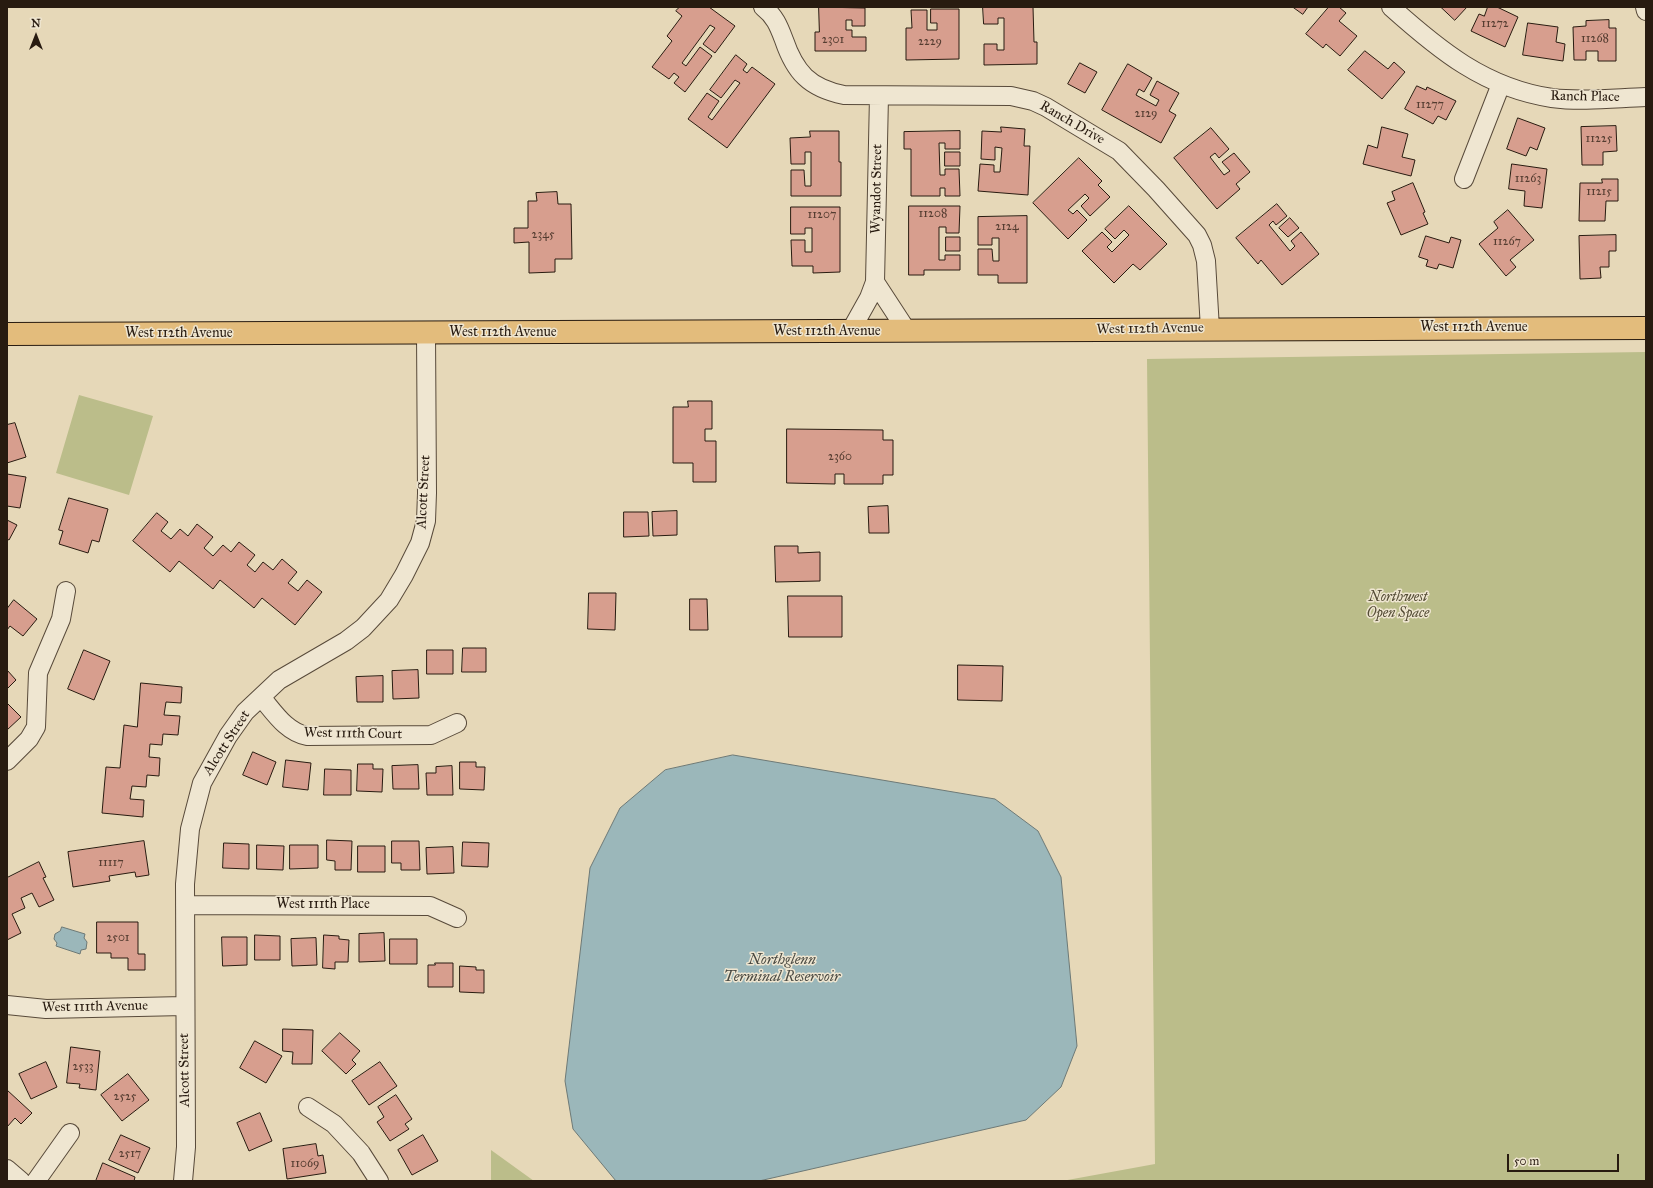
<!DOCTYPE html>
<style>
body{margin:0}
#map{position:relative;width:1653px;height:1188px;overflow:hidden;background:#e6d8b8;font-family:"IM FELL Great Primer",serif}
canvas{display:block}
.frame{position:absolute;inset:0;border:8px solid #281b10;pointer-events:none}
.north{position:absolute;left:16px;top:16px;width:40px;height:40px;-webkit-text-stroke:3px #efe6d1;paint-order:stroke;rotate:0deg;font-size:11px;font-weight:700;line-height:16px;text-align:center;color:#281b10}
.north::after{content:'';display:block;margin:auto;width:14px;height:18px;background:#281b10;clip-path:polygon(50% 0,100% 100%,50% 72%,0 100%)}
.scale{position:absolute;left:1507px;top:1154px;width:112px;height:18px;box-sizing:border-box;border:2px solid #281b10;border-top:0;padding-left:5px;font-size:12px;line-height:14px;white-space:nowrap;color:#281b10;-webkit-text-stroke:3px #efe6d1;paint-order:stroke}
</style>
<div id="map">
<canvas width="1653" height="1188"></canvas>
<div class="frame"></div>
<div class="north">N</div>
<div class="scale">50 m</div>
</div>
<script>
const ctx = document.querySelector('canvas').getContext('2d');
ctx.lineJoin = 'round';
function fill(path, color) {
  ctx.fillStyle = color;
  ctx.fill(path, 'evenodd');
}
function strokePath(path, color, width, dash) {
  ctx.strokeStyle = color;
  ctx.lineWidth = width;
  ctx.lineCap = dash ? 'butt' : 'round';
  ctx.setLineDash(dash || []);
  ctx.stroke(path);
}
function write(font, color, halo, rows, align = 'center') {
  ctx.font = font + ' "IM FELL Great Primer",serif';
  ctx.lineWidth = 3;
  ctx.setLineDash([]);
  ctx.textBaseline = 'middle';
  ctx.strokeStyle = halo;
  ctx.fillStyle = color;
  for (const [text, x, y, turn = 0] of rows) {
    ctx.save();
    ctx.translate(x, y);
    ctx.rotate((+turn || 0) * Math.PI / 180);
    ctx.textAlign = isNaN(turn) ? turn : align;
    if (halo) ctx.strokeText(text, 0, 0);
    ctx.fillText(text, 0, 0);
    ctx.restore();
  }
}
const green = new Path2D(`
 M1646,352V1181H1062L1155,1164L1147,359Z
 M79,395L153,416L129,495L56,473Z
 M491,1150L534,1181H491Z`);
const water = new Path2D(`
 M733,755L995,799L1038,831L1061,877L1077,1046L1061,1087L1026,1120L759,1181H616L573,1129L565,1081L590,868L620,808L665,770Z
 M62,927L85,934L84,938L87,942L86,949L81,950L80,954L56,946L57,943L54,939L55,934L60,931Z`);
const building = new Path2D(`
 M680,7H709L735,26L715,53L703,44L715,28L710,25L682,63L686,66L700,47L712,56L685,92L674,83L679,77L674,73L669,79L652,67L672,41L667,36L682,16L676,11Z
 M819,7L865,8V26H852V20H846V30H852V37H866V51H815V32H819Z
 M983,7H1033L1034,42H1037V64L984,65V44H997V50H1004V18H998V24H984Z
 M1293,7H1308L1303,14Z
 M1329,7H1339L1346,13L1339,21L1357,36L1340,56L1326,44L1323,48L1306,34Z
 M1441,7H1467L1455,20Z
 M1488,7H1497L1518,17L1505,47L1471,31L1479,14L1484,16Z
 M931,9H959V59L906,60V28H912L911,10H927V30H937V23H931Z
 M1609,20V28H1616V61H1598V51H1586V60H1574L1573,27L1586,26V21Z
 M1528,23L1558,27L1556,42L1565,44L1563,61L1523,55Z
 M1365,51L1388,69L1394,62L1405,72L1382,99L1348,70Z
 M736,55L747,64L743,70L747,73L752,67L775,84L727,148L688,119L707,93L719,101L708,117L712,120L740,83L735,80L721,98L710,90Z
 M1080,63L1097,72L1085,93L1068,84Z
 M1128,64L1152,78L1144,92L1139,89L1136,95L1156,106L1159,100L1150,95L1157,81L1179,93L1169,111L1176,115L1161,143L1102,110Z
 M1417,86L1426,90L1427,87L1456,101L1446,120L1438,116L1433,124L1405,109Z
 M1518,118L1545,128L1537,150L1530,147L1526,156L1507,149Z
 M1616,126L1617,151L1603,152V165H1582L1581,127Z
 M1001,127L1025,129L1024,146H1030L1028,195L978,191L980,164L994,165V172H1000L1002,148L995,147V160L981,159L982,131L1001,132Z
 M1382,127L1408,134L1402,157L1415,160L1411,176L1363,164L1368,145L1377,148Z
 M1211,128L1229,149L1219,158L1215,153L1210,157L1224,175L1230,171L1222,162L1234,153L1250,172L1236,184L1240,189L1217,209L1174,158Z
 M810,131H839V162H841V196H791V170H804L805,186H811V152H805V164H791L790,138L810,137Z
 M960,131V149H945V143H939L940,175H945V169H959L960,196H945V188H940V196H911V149H904V132Z
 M945,152H960V166H945Z
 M1079,158L1102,181L1098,185L1110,197L1090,216L1081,206L1089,198L1085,194L1068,210L1073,214L1077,210L1087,220L1068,239L1033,203Z
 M1512,164L1547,169L1542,208L1524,206L1525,191L1509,189Z
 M1602,179H1618V201H1606L1605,221H1579L1580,183H1602Z
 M1413,183L1425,212L1423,213L1428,224L1401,235L1387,203L1395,200L1392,192Z
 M557,192L558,204H571L572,259H555V272L529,273V242L514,243V228H528V201H537L536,193Z
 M1277,204L1287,216L1276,225L1273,221L1269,225L1290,251L1295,246L1291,241L1301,232L1319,254L1282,285L1261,260L1258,264L1236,238Z
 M909,206H960L959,233H946V227H939V260H945V255H960V270H924V275H909Z
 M1129,206L1167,244L1140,270L1133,264L1114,283L1082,251L1102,232L1112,242L1107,247L1112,252L1129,235L1124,230L1115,239L1105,229Z
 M791,207H840V272L813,273V266H792L791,240H805V252H812V228H805V234H791Z
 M1508,210L1534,240L1510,260L1516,267L1506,276L1479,244L1498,228L1494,222Z
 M1027,216V283H998V275H978V249H992L993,261H999V238H992V245H978V217Z
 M1290,218L1299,228L1288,237L1279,228Z
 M1616,235V251H1609V267H1600L1601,278L1580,279L1579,236Z
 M1426,236L1449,243L1451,237L1461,240L1453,268L1439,264L1437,269L1426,266L1428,260L1419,257Z
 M946,237H960V251H946Z
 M688,401H712V429H705V441H716V482H693V463H673V407H688Z
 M15,423L26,457L7,463V425Z
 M787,429L883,430V440H893V475H883V484H844V474H835V484L787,483Z
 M7,474L26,477L20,508L7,506Z
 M69,498L108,509L99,542L92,540L88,553L59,544L63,531L59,530Z
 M888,506L889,533H869L868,507Z
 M677,511V535L653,536L652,512Z
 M624,512H648L649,536L624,537Z
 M157,513L168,522L161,531L171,539L180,529L188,536L197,524L213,537L204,548L213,556L223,545L231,552L239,542L255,555L247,565L255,572L263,562L273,570L282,559L297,572L288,583L298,591L307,580L322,592L295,625L262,598L254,608L220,580L213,589L179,561L170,572L133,541Z
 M7,520L17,525L9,540L7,539Z
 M775,546H798V553L820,552V581L776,582Z
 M589,593H616L615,630L588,629Z
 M788,596H842V637H789Z
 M690,599H707L708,630H690Z
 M14,600L37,619L23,636L10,626L7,630V609Z
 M463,648H486V672H462Z
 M84,650L110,661L94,700L68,689Z
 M427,650H453V674H427Z
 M958,665L1003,666L1002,701L958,700Z
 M7,670L16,680L7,689Z
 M418,670L419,698L393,699L392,671Z
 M383,676V702H357L356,677Z
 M141,683L182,687L181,703L166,702L164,715L180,716L178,735L163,734L162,745L150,744L149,757L160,758L159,776L147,775L146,787L132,786L130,799L144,800L143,817L102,813L106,767L120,768L124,725L137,727Z
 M7,703L21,717L7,730Z
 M253,752L276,762L267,785L243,775Z
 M286,760L311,763L308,790L283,787Z
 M460,762H476V767H485L484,790L460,789Z
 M358,764H373V769H383L382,792L357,791Z
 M418,765L419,789H393L392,766Z
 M452,766L453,795H427L426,773H436V767Z
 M325,769L351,770V795H324Z
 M327,840L352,841L351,870H335V861L327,860Z
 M144,841L149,875L136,877L135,872L109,876L110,881L73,887L68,852Z
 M392,841H419L420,870H401V863H392Z
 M463,842L489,843L488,867L462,866Z
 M224,843L249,844V869L223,868Z
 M257,845L284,846L283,870L257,869Z
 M290,845H318V868L290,869Z
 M358,846H385V872H358Z
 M453,847L454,873L427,874L426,848Z
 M39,862L46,877L43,878L54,900L39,907L32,893L21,898L25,908L12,914L21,933L7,940V878Z
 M97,922H138V954H145V970H128V958H111V953H97Z
 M384,933L385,961L359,962V934Z
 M255,935L280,936V960H255Z
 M324,935L339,936V939L349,940L348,962H335V969L323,968Z
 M222,937H247V965L223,966Z
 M316,938L317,965L292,966L291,939Z
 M390,939H417V964H390Z
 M435,963H453V987H428V965H435Z
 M460,966L476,967V970H484V993L460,992Z
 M283,1029L313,1030L312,1064H292L293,1052L283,1051Z
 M340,1033L360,1051L352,1060L356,1064L346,1074L322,1051Z
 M255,1041L282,1056L266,1083L240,1068Z
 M71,1047L100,1051L96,1090L79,1088L80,1084L67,1083Z
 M46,1062L57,1087L31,1099L19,1074Z
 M380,1062L397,1086L369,1105L352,1081Z
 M128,1074L149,1100L122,1121L101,1095Z
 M7,1090L32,1113L21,1124L15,1118L7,1127Z
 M396,1095L412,1119L405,1124L409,1129L390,1141L377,1122L384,1117L378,1107Z
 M260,1113L272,1141L249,1151L237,1123Z
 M121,1135L150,1148L138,1173L109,1160Z
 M423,1135L438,1161L412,1175L398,1150Z
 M316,1144L318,1156L323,1155L326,1173L287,1179L283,1149Z
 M103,1163L135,1177L134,1181H96Z`);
const minor = new Path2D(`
 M763,7C775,16 779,27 784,40C795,72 809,88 844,95L1011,96L1033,101L1046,107L1119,151L1156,189L1197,235L1202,245L1206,261L1210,329
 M1391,7C1439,50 1485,88 1552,98C1582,102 1616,98 1646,97
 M1645,7L1646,11
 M1464,179L1501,84
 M875,282L907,331
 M850,332L869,298L875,282L879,96
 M261,697C274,712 286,732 307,736L431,735L457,723
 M7,761L29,739L36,727L38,673L61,619L66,591
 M185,905L430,906L457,918
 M7,1005L46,1009L184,1006
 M308,1107L334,1124L361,1153L379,1181
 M7,1169L21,1181
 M36,1181L70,1133
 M183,1181L186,1147L185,884L190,829L202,783L228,736L245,712L279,680L346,641L363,628L389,600L404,575L420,543L426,521L427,493L426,333`);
const major = new Path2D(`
 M7,334L1646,328`);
const numberNames = [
 ["11272",1495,24],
 ["11268",1595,39],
 ["2301",833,40],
 ["2229",930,42],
 ["11277",1430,105],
 ["2129",1146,114],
 ["11225",1599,139],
 ["11263",1528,179],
 ["11215",1599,192],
 ["11208",933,214],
 ["11207",822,215],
 ["2124",1007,227],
 ["2345",543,235],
 ["11267",1507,242],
 ["2360",840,457],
 ["11117",111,863],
 ["2501",118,938],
 ["2533",83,1067],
 ["2525",125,1097],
 ["2517",130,1154],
 ["11069",305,1164]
];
const streetNames = [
 ["Ranch Place",1585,97,1],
 ["Ranch Drive",1072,123,30],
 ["Wyandot Street",877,189,-89],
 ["West 112th Avenue",1474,328],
 ["West 112th Avenue",1150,329,-1],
 ["West 112th Avenue",827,332],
 ["West 112th Avenue",503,333],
 ["West 112th Avenue",179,334],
 ["Alcott Street",424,492,-87],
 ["West 111th Court",353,734,1],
 ["Alcott Street",227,743,-57],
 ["West 111th Place",323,905],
 ["West 111th Avenue",95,1007,-1],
 ["Alcott Street",185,1070,-91]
];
const parkNames = [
 ["Northwest",1398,598],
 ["Open Space",1398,614]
];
const waterNames = [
 ["Northglenn",782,960],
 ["Terminal Reservoir",782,977]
];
fill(green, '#bbbd8a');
fill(water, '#9bb7ba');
strokePath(water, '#6d7976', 1);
fill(building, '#d79e8e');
strokePath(building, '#281b10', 1);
strokePath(minor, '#584a3a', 20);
strokePath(major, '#281b10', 24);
strokePath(minor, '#efe6d1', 18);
strokePath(major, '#e3bc7c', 22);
write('12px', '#543c30', null, numberNames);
write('14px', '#281b10', '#efe6d1', streetNames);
write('italic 14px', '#544c35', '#efe6d1', parkNames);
write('italic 15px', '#4a4a43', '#efe6d1', waterNames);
</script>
